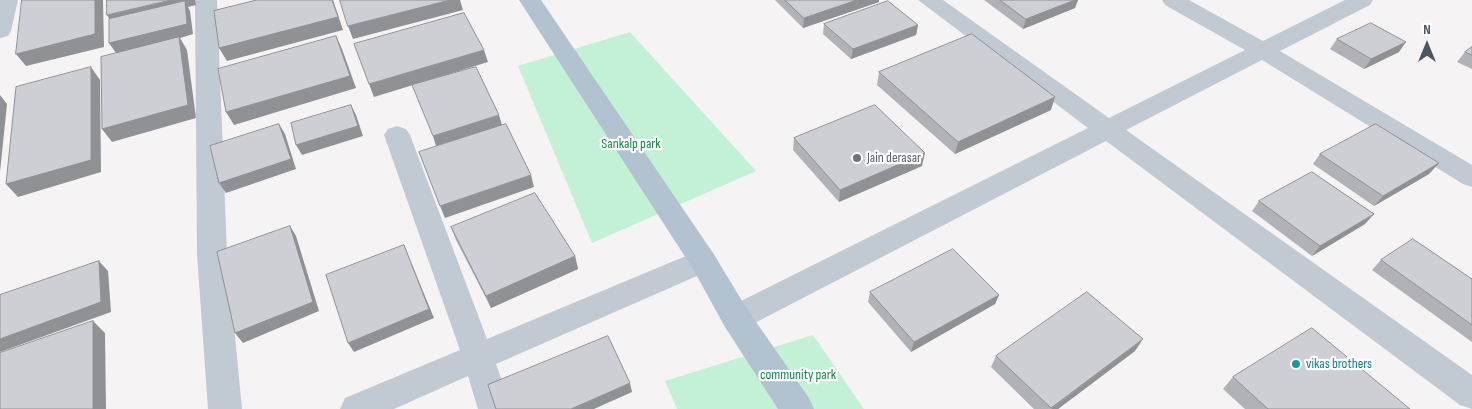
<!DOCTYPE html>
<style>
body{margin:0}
#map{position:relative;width:1472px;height:409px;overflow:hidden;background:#f5f3f3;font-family:"Sofia Sans Condensed",sans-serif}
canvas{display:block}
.north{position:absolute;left:1402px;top:20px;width:50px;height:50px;-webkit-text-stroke:4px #fff;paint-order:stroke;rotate:0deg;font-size:14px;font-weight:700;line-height:20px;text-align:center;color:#4a5661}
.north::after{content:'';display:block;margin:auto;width:18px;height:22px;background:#4a5661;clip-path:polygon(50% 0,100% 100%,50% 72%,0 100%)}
</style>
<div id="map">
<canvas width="1472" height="409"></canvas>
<div class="north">N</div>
</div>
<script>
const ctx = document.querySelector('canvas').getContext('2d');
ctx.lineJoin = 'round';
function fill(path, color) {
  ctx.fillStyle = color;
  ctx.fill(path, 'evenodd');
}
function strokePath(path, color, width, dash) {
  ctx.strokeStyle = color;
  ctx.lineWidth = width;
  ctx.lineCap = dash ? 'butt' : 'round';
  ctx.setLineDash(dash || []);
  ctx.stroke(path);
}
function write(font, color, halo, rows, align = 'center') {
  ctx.font = font + ' "Sofia Sans Condensed",sans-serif';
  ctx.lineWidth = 4.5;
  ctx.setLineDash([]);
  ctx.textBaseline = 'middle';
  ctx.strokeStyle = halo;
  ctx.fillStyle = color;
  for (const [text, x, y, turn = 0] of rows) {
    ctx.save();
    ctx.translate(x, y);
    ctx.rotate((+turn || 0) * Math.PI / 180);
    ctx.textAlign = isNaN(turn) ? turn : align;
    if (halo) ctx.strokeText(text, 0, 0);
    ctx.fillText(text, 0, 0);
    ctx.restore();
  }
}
const green = new Path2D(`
 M630,32L756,171L592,243L518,66Z
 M813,335L864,409H677L665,381Z`);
const minor = new Path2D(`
 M0,0H18L11,31L8,36L0,38Z
 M195,0H217L227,254L242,409H208L197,254Z
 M918,0H943L1109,118L1245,50L1165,5L1162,0H1189L1263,41L1345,0H1373L1370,5L1280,51L1472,165V187L1463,184L1262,60L1126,130L1472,375V409L1460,405L1106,141L747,327L736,331L725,327L721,318L725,309L1088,128Z
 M397,126L406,129L410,135L487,339L693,253L703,249L713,253L718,261L713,269L496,364L512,409H478L468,376L394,409H340L345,398L460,350L384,135L388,129Z`);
const major = new Path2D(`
 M519,0H541L713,253L747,309L809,398L814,409H778L725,327L693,269Z`);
const wall = new Path2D(`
 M775,0H879V2L803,28Z
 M984,0H1078L1075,8L1023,29Z
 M824,24L918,25L916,35L851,59L823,34Z
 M1337,39L1399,52L1364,69L1330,49Z
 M1472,47V69L1457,62L1465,52Z
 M879,72L1051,110L955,154L877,85Z
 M794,138L922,166L839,202L793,150Z
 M1320,154L1439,163L1429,174L1374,206L1313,164Z
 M1259,201L1365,224L1312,256L1252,211Z
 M451,227L575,256L578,269L491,308L456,240Z
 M1381,260L1472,279V342L1372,270Z
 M870,292L999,295L995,304L911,352L868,302Z
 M1135,351L1058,409H1034L991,367L996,356Z
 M1233,377L1410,409H1245L1223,389Z`);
const shadedWall = new Path2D(`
 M95,0H103L104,47L26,66L16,54Z
 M171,0H195L196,5L188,7L190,11L193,34L180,38L187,50L196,118L112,142L102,129L116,53L109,43L113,25L107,15Z
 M332,0H333L343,30L227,61L219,48Z
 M450,0H460L463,10L353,39L348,26Z
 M857,0H879V2L803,28L804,18Z
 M1075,0H1078L1075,8L1023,29L1026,19Z
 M918,25L916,35L851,59L853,49Z
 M336,36L342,49L356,88L234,125L226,112Z
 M1406,42L1399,52L1364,69L1371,59Z
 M484,50L488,62L374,97L369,84Z
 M91,67L100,80L101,172L18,197L6,184Z
 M0,95L7,104L0,172Z
 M1055,97L1051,110L955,154L958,142Z
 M351,105L356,115L363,136L302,155L296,145Z
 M499,115L502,125L436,146L433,136Z
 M279,124L285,134L296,169L226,193L219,183Z
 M925,153L922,166L839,202L840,190Z
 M1439,163L1429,174L1374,206L1383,196Z
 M531,175L534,187L445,218L440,206Z
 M1374,214L1365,224L1312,256L1320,246Z
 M290,226L296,236L319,311L243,343L235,333Z
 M404,245L434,318L354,352L348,343Z
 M575,256L578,269L491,308L486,296Z
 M99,261L108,271L111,312L0,352V339Z
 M999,295L995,304L911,352L914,342Z
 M93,321L105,333L106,409H93Z
 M1143,339L1135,351L1058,409H1051Z
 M630,383L632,392L594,409H571Z`);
const building = new Path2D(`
 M22,0H95V34L16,54Z
 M107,0H171L107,15Z
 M257,0H332L338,17L219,48L214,11Z
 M340,0H450L348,26Z
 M785,0H857L804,18Z
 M1000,0H1075L1026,19Z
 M185,1L187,24L109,43V19Z
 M888,1L918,25L853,49L824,24Z
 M464,13L484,50L369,84L354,44Z
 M1371,23L1406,42L1371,59L1337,39Z
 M972,34L1055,97L958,142L879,72Z
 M336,36L350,76L226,112L218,69Z
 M179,37L188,105L102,129L101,57Z
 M1472,47V55L1465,52Z
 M91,67V160L6,184L16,87Z
 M476,67L499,115L433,136L412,85Z
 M351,105L358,126L296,145L291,123Z
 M875,105L925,153L840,190L794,138Z
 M279,124L291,159L219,183L210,146Z
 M506,124L531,175L440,206L419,152Z
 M1376,124L1439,163L1383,196L1320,154Z
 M1312,172L1374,214L1320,246L1259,201Z
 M535,193L575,256L486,296L451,227Z
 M290,226L313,302L235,333L217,252Z
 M1413,239L1472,279V325L1381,260Z
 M404,245L429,309L348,343L326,275Z
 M953,249L999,295L914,342L870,292Z
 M99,261L101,302L0,339V295Z
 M1087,292L1143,339L1051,408L996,356Z
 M93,321V409H0V353Z
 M1312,328L1410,409H1268L1233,377Z
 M608,336L630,383L571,409H496L488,385Z`);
const markers = [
 [857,158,5,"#6b7280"],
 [1296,364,5,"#0f9aa8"]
];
const parkNames = [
 ["Sankalp park",631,144],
 ["community park",798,375]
];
const worshipNames = [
 ["Jain derasar",867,158]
];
const cultureNames = [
 ["vikas brothers",1306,364]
];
fill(green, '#c3f1d5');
fill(minor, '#c1cad2');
fill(major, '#b3c2d1');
fill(wall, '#b0b2b7');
fill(shadedWall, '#909195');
fill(building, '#cdcfd5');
strokePath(building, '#909195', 1);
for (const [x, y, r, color] of markers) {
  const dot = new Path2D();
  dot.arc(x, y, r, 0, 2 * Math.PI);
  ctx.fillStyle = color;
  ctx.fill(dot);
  strokePath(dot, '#fff', 2);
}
write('14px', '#17864f', '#fff', parkNames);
write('14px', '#5b616d', '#fff', worshipNames, 'left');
write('14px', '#0d838f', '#fff', cultureNames, 'left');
</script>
